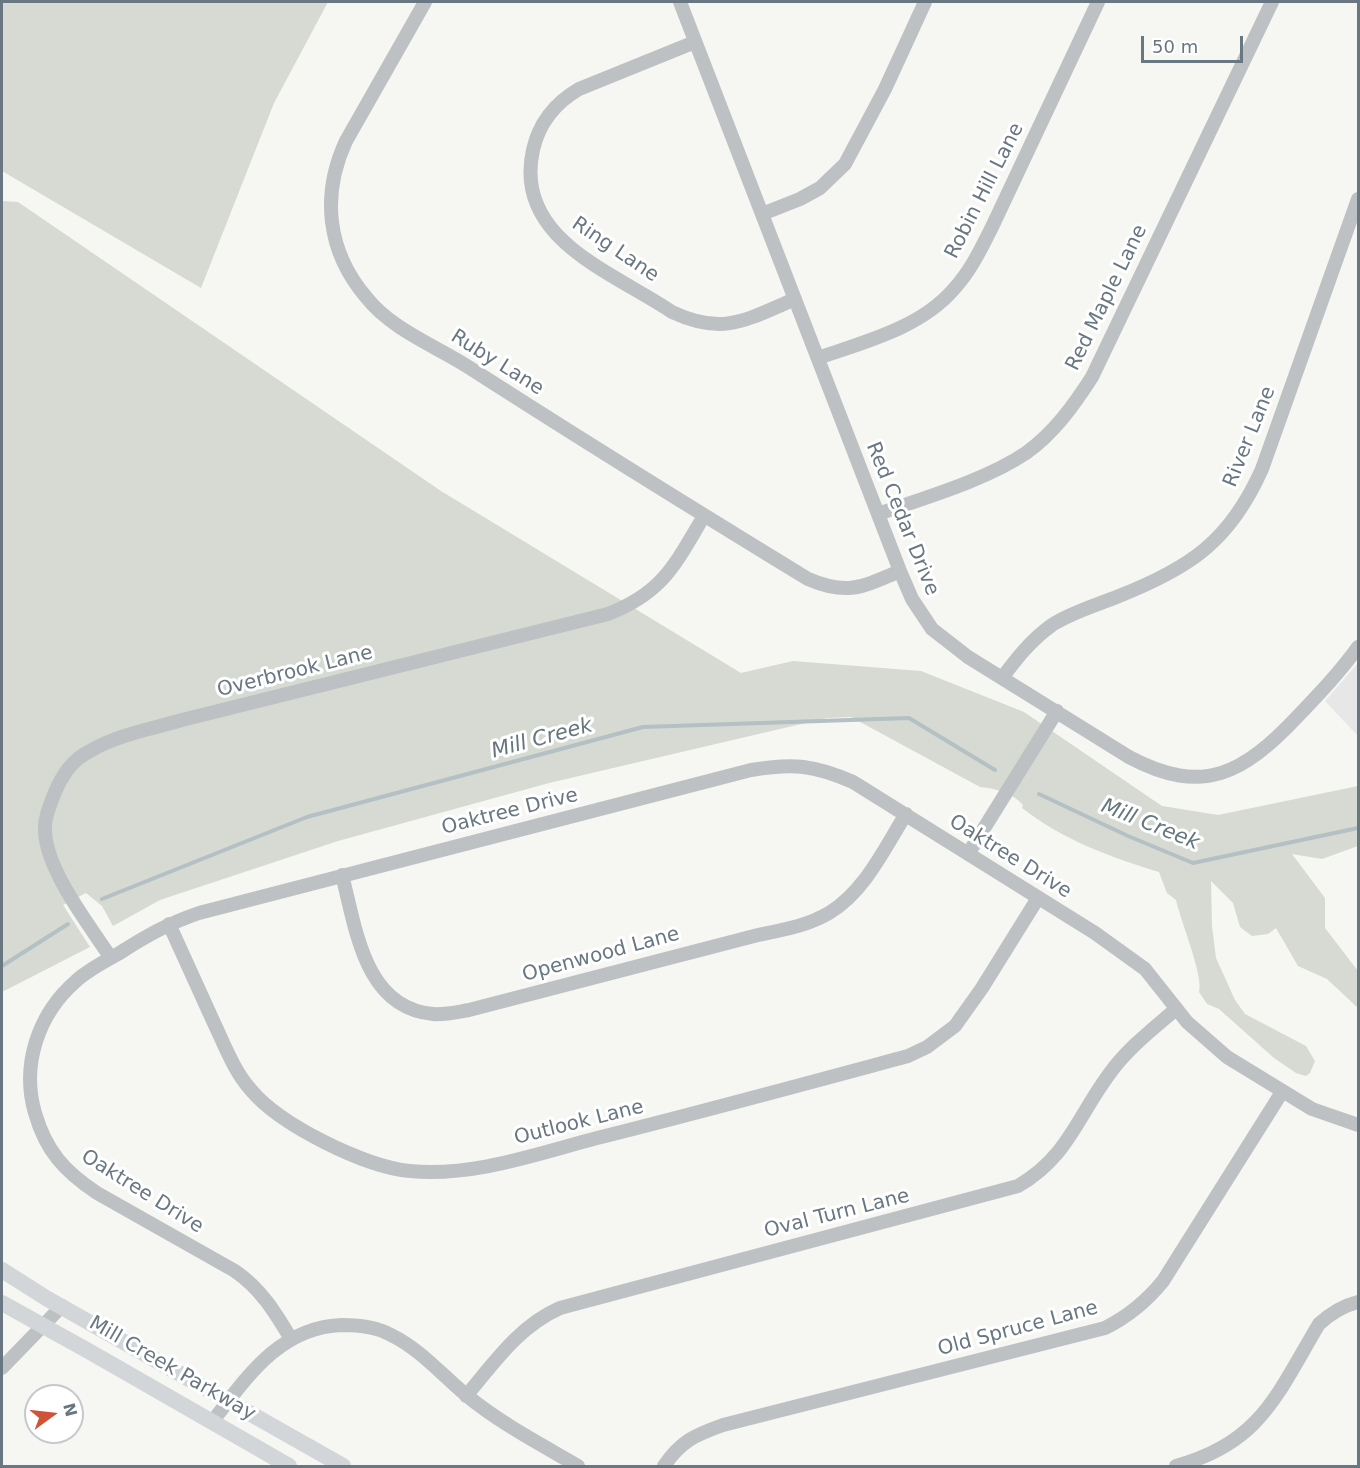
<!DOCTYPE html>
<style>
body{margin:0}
#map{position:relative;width:1360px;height:1468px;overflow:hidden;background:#f6f6f3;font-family:"DejaVu Sans",sans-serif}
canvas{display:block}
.frame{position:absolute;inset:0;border:3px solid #687781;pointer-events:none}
.north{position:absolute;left:24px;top:1384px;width:60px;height:60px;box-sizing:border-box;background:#fff;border:2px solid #c3c9cd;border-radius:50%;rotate:75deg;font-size:16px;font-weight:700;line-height:24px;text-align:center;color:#687781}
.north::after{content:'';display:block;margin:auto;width:21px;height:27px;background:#d05338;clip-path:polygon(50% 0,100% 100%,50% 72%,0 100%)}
.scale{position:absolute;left:1141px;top:36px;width:102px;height:27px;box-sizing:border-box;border:3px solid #687781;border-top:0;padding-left:8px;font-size:18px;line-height:21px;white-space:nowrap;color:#687781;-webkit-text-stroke:4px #fff;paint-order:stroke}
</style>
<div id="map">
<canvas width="1360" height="1468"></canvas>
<div class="frame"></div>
<div class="north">N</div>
<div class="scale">50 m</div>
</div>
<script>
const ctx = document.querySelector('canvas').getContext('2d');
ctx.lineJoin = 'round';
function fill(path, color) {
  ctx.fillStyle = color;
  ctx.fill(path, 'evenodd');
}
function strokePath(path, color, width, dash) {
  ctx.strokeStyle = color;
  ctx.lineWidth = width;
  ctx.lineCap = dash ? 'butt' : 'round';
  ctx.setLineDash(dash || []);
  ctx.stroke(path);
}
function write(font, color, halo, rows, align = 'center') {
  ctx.font = font + ' "DejaVu Sans",sans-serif';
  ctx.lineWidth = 6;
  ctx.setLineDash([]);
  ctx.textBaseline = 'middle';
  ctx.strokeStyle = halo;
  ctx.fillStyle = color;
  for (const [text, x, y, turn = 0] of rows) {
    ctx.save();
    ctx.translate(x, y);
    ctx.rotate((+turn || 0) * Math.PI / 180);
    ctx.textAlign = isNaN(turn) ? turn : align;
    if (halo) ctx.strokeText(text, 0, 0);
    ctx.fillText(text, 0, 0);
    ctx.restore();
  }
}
const built = new Path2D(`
 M1358,663V736L1325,701Z`);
const green = new Path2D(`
 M2,2H328L274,103L201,288L2,171Z
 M2,201L18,202L441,491L741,673L793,661L921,671L1024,712L1162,806L1218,815L1358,786V846L1322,859L1292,854L1325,898V928L1358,971V1008L1327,979L1298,966L1276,928L1268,934L1252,936L1240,927L1233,903L1211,881L1212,926L1216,958L1235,1000L1245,1014L1306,1046L1315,1061L1310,1073L1306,1076L1296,1073L1274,1058L1219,1009L1207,1004L1199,992C1204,977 1180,919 1176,900L1167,893L1159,872C1110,857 1063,840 1022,808L1023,805C1011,792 997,789 980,787L851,717L827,718L549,783L338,841L160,900L113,926L102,906L86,893L63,905L90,947L2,992Z`);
const stream = new Path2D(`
 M1039,794L1128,836L1193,863L1358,828
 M102,899L307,817L643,727L909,718L995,770
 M2,966L68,924`);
const minor = new Path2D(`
 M425,2L346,141C321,195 327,251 366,297C392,330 436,346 470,368C582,440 695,510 808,579C848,596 862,587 900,571
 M680,2L900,571L912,599L932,629L968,657L1129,757C1204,797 1244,773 1298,716C1319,694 1340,672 1358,647
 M695,42L579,89C555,103 539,123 533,150C513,239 613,272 672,312C723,336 746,320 795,299
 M762,214L800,199L820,188L845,164L885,89L925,2
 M818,358C864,342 920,328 953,290C970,272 981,249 992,227L1098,2
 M878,514C924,498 986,480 1026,453C1054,433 1074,405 1092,377L1272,2
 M1002,678C1017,658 1031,640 1052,625C1072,612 1097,605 1119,596C1190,568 1230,541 1262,469L1358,199
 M968,854L1057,711
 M342,875C356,928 364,1008 433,1014C445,1015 457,1012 469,1010L758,935C782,930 807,926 829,913C865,891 884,849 906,814
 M169,924C184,957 199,990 214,1023C225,1046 234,1071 251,1090C280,1125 365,1167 410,1171C473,1177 536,1154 597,1138C701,1112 804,1084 908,1056L927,1047L955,1026L982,988L1038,898
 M111,958C89,925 47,871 45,832C44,818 50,805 55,792C63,774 72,760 90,751C117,735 151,729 182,720L608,614C664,592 675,564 704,516
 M291,1339C275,1312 261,1289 235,1271L97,1193C64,1171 46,1151 35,1113C21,1065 38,1014 76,981C88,970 104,962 118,954C146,936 167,924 199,913L751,770C794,763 814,765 853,782L1095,933L1145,969L1187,1022L1227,1057L1312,1109L1358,1125
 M2,1368L62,1306
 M466,1396C494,1363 519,1326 560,1308L1018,1186C1068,1157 1077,1117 1110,1073C1128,1048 1153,1029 1176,1009
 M212,1422C247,1377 280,1327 342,1325C358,1325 377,1327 391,1335C420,1349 442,1375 466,1395C500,1423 540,1444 578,1466
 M664,1466C681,1441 695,1435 723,1425L1105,1328C1129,1316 1146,1302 1163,1281L1282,1092
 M1176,1466C1261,1443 1277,1394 1319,1324C1331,1313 1342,1306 1358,1302`);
const major = new Path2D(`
 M2,1270L46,1298L343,1466
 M2,1303L92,1353L289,1466`);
const streetNames = [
 ["Robin Hill Lane",985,191,-63],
 ["Ring Lane",615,250,34],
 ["Red Maple Lane",1107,298,-64],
 ["Ruby Lane",497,363,32],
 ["River Lane",1250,437,-68],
 ["Red Cedar Drive",902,519,68],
 ["Overbrook Lane",295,672,-14],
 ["Oaktree Drive",510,812,-14],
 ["Oaktree Drive",1010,857,32],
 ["Openwood Lane",601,955,-15],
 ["Outlook Lane",579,1123,-14],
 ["Oaktree Drive",142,1192,32],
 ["Oval Turn Lane",837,1214,-14],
 ["Old Spruce Lane",1018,1329,-15],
 ["Mill Creek Parkway",172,1369,30]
];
const waterNames = [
 ["Mill Creek",542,739,-15],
 ["Mill Creek",1150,825,22]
];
fill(built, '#e6e7e6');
fill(green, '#d6dad3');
strokePath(stream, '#b4c0c3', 4);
strokePath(minor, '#bdc1c4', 14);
strokePath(major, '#d2d6d9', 16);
write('20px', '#687781', '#fff', streetNames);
write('italic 21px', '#63777d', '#fff', waterNames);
</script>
